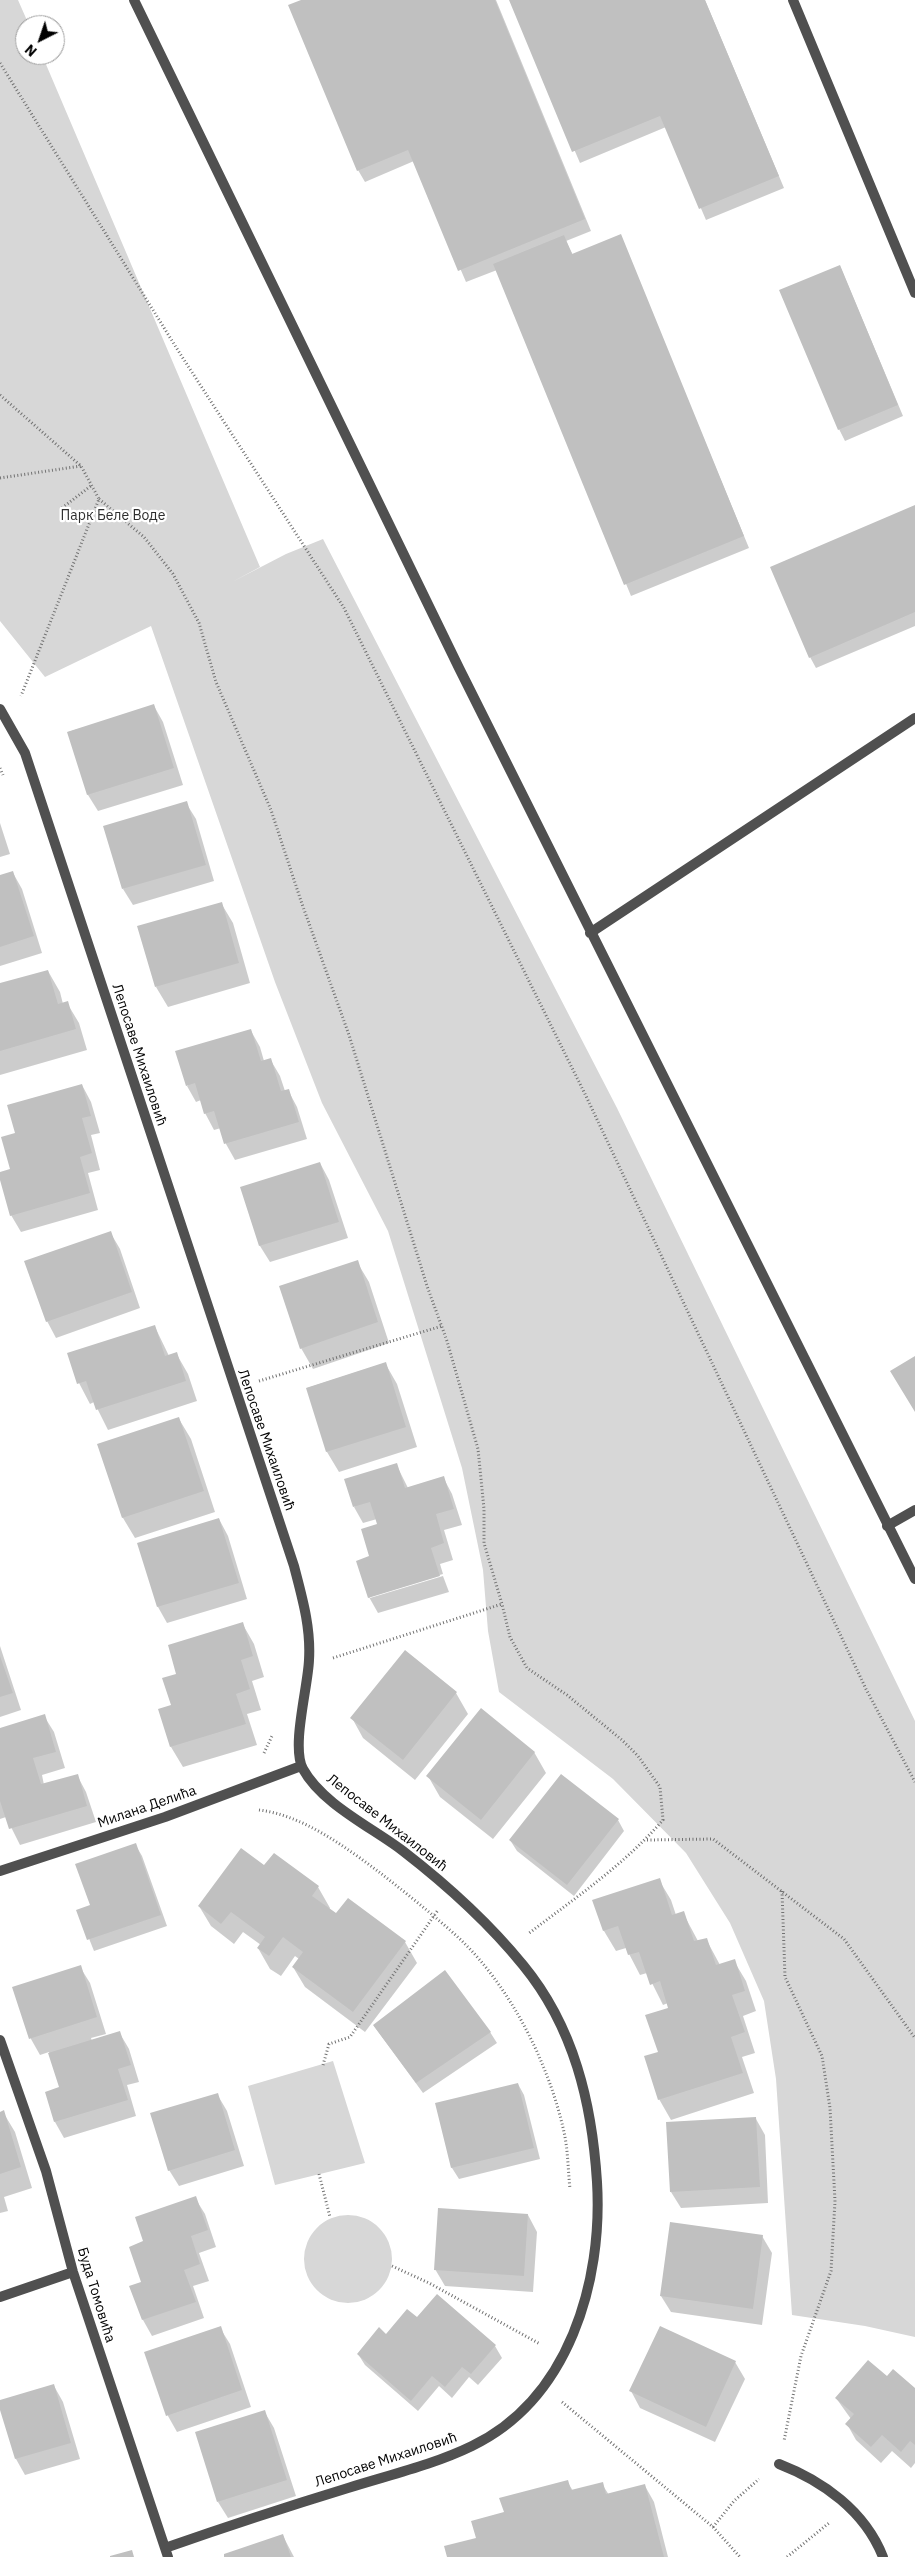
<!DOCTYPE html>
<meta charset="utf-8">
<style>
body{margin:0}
#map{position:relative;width:915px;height:2557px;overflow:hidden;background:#fff;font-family:"IBM Plex Sans",sans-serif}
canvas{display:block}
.north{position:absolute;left:15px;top:15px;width:50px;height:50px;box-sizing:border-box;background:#fff;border:1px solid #999;border-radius:50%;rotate:221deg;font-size:14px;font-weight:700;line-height:20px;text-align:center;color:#000}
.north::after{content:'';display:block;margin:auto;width:18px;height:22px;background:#000;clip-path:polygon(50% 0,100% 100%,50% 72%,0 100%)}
</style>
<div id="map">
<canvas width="915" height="2557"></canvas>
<div class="north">N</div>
</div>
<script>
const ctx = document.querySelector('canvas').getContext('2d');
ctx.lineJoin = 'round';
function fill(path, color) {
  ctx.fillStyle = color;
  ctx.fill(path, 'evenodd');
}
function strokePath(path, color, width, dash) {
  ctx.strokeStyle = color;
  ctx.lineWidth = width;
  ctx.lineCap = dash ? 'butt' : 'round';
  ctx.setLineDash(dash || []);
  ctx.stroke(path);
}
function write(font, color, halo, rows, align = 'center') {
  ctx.font = font + ' "IBM Plex Sans",sans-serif';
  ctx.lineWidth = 4.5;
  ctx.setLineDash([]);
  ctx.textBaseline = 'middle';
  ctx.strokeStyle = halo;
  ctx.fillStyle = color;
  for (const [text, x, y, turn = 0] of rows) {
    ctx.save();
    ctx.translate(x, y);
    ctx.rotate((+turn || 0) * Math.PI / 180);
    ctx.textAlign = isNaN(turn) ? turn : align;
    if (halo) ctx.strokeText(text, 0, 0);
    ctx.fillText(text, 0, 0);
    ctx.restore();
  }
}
const green = new Path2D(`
 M0,0H18L29,25H25V55H42L260,567L232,582L286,554L323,539L617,1108L915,1721V2337L865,2326L792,2315L776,2079L764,2001L730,1923L686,1853L613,1779L499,1692L488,1631L483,1570L462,1468L388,1231L322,1103L275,982L151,626L45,677L0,621Z
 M333,2061L365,2163L275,2185L248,2086Z
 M304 2259a44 44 0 1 1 88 0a44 44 0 1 1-88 0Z`);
const shadow = new Path2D(`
 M304,0H496L591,231L566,241L573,255L620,236L749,548L631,596L497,270L466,282L414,161L365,182L358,170Z
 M510,0H705L784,188L706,220L666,127L580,163Z
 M840,266L903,416L845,441L839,429Z
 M915,506V626L816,668L810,657Z
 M154,706L163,722L183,785L98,811L88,795L68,732Z
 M186,803L196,819L214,881L133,905L123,889Z
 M0,823L10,854L0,857Z
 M13,873L22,889L42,953L0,966V877Z
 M221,903L233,923L250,983L168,1007L156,987Z
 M48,971L60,992L63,1004L67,1003L79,1023L87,1050L0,1075V985Z
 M251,1031L260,1047L264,1061L270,1059L280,1076L285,1091L288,1090L297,1107L307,1139L235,1160L226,1144L221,1128L214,1130L205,1113L201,1100L196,1102L187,1086Z
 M82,1085L91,1102L100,1133L91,1135L100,1170L88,1173L98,1210L21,1232L11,1215L0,1173L12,1170L16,1134Z
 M320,1163L329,1180L348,1238L270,1262L260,1246L242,1188Z
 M110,1232L120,1249L140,1308L56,1338L47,1321Z
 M357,1262L369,1282L389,1343L313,1369L301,1348Z
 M155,1327L169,1356L176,1353L188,1374L197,1401L108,1430L94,1402L90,1404L79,1383Z
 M385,1363L397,1384L417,1447L339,1472L327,1452L307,1388Z
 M179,1419L191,1439L215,1512L135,1538L123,1518L99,1444Z
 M396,1464L408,1488L443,1477L452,1494L462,1525L444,1530L453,1560L440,1564L443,1574L370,1595V1598L443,1576L449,1592L378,1613L369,1597L371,1557L378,1525L377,1519L363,1523L354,1507Z
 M219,1519L228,1536L247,1599L167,1623L158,1607L138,1544Z
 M242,1623L254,1644L264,1677L252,1681L261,1710L247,1714L257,1745L183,1767L171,1747L178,1674Z
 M0,1646L21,1710L0,1717Z
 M405,1652L456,1693L468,1714L415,1780L363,1738L352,1718Z
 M44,1716L54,1732L65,1768L42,1775L44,1785L77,1775L86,1792L96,1822L20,1845L6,1817L0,1819V1729Z
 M534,1752L546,1773L493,1839L440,1797L428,1776Z
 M618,1820L624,1831L574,1896L517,1851L510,1840Z
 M135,1844L142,1856L167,1926L94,1951L78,1911L91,1906Z
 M274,1855L318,1887L330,1908L329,1910L336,1915L405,1942L417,1963L365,2032L305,1987L293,1967L299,1959L295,1956L281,1976L270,1969L258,1948L261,1945L243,1932L234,1944L211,1926L199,1906L265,1867Z
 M659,1880L671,1900L676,1915L683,1913L698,1941L706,1939L720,1965L734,1961L746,1981L756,2011L743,2016L755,2053L742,2057L754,2093L671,2120L659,2099V2052L670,2009L668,2003L663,2005L647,1973L640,1975L626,1948L616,1951L604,1931L594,1901Z
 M80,1967L90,1983L106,2034L91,2038L92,2041L119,2032L129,2049L139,2082L127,2085L136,2116L64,2138L55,2122L60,2088L49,2052L40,2055L31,2039L14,1988Z
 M374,2026L490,2032L497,2043L423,2093Z
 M518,2084L524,2095L540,2159L459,2179L452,2168L436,2104Z
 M217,2094L227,2111L244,2166L179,2186L169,2170Z
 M3,2112L15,2132L32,2188L4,2197L8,2211L0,2213V2113Z
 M756,2119L765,2135L768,2203L681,2208L671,2192Z
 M195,2198L205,2214L216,2247L199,2253L209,2281L193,2286L204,2318L152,2336L143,2320L144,2242Z
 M528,2215L537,2232L533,2292L445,2286L435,2269Z
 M762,2236L772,2253L762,2325L671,2312L661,2296Z
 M437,2296L495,2346L502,2358L478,2385L469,2377L452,2398L439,2386L418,2411L365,2365L358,2354L417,2319Z
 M660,2327L735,2362L745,2379L715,2442L640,2408L631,2391Z
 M220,2328L230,2344L251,2407L177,2432L168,2416L146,2353Z
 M887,2378L915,2389V2463L911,2468L892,2451L881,2463L856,2440L847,2424L851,2419L836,2398Z
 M54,2386L63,2402L80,2459L25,2475L16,2459L0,2402Z
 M264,2411L274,2428L296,2496L228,2518L218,2502Z
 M567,2481L573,2491L602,2484L609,2495L645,2486L654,2502L668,2557H449L477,2539L505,2513Z
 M283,2536L294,2557H226Z`);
const building = new Path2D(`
 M301,0H495L585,219L458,271L408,150L357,171L288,5Z
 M509,0H705L779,176L699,209L660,116L572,152Z
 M621,234L744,536L624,585L493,264L564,235L572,254Z
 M840,265L898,405L838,430L779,290Z
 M915,505V612L809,658L770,567Z
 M154,704L174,768L87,795L67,732Z
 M187,801L206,865L122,889L103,826Z
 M13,871L34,936L0,947V875Z
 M222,902L239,963L155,987L137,926Z
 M48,970L58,1004L68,1001L76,1029L0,1051V983Z
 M251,1029L261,1061L271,1058L281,1091L289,1089L299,1122L224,1144L214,1111L204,1114L195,1083L186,1086L175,1051Z
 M82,1084L91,1116L82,1118L92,1153L80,1157L90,1193L10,1216L0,1180V1172L10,1169L1,1137L15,1133L7,1105Z
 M320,1162L339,1222L259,1246L240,1187Z
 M111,1231L132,1292L46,1322L24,1261Z
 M358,1260L378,1322L300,1349L279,1286Z
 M155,1325L165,1356L177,1352L186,1381L96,1410L86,1381L77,1384L67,1353Z
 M915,1356V1412L890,1371Z
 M386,1362L406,1427L326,1452L306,1388Z
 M179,1417L204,1491L122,1518L97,1444Z
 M397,1463L405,1488L444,1476L454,1509L436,1514L444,1543L431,1548L440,1576L368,1598L356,1561L369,1556L361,1529L377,1524L370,1502L353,1507L344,1479Z
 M219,1518L239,1583L157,1607L137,1543Z
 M243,1622L253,1656L241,1660L250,1689L236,1694L246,1724L170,1747L158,1709L171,1705L162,1678L176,1674L168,1645Z
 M405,1650L457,1692L403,1760L350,1718Z
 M0,1656L13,1693L0,1697Z
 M481,1708L535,1752L481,1820L426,1776Z
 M45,1714L56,1752L33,1758L41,1784L78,1774L87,1806L9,1829L0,1801V1728Z
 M561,1774L619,1819L567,1885L509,1840Z
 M136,1843L161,1915L87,1940L76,1910L90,1905L75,1864Z
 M241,1848L264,1865L274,1853L319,1886L312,1896L336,1913L348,1898L406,1941L353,2012L292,1967L303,1952L283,1937L269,1956L257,1948L265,1937L231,1912L221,1924L198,1906Z
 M660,1878L672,1915L684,1911L694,1941L707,1938L716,1965L735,1959L745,1991L732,1995L745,2032L731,2037L743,2073L658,2100L644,2056L658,2052L645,2015L668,2008L660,1981L650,1985L639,1952L628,1955L618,1926L603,1931L592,1900Z
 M81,1965L97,2017L29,2039L12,1987Z
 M445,1970L491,2032L416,2083L373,2025Z
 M120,2031L131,2065L118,2069L128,2100L54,2122L45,2092L59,2087L48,2053Z
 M518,2083L534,2148L451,2168L435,2103Z
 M218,2093L235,2150L168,2171L150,2113Z
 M4,2110L21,2167L0,2174V2112Z
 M756,2117L760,2187L670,2192L666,2122Z
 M196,2196L208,2230L191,2236L200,2264L184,2270L196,2302L142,2320L129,2286L141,2282L129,2247L143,2241L135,2217Z
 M438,2208L528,2214L524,2276L434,2270Z
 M670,2222L763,2235L753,2309L660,2296Z
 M437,2294L496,2345L471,2374L462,2367L445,2387L432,2376L411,2401L357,2354L379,2327L386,2334L407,2309L417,2317Z
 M221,2326L242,2390L166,2416L144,2352Z
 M660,2326L736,2361L706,2427L629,2391Z
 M868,2360L887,2376L893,2369L915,2388V2445L910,2441L901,2452L882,2435L871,2447L845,2424L854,2414L835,2398Z
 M54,2384L71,2443L15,2459L0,2410V2400Z
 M265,2410L287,2480L217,2502L195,2432Z
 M568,2480L571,2490L603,2482L606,2494L645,2484L664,2557H447L444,2546L476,2538L471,2521L504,2512L499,2498Z
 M283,2534L291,2557H224V2554Z
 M132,2550L134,2557H110V2556Z`);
const path = new Path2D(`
 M0,63L179,352L344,608L585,1094L866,1689L915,1782
 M0,395L81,466L99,499L21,696
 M0,478L81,466
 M99,499L144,537L173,574L199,623L216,682L271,810L301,901L349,1035L427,1286L447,1341L478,1449L484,1509V1543L502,1604L510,1637L527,1668L567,1695L622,1740L638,1756L660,1787L663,1820C624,1865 575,1898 528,1934
 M62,508L92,485
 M0,768L3,775
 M259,1381L442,1326
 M333,1658L502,1604
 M264,1753L272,1736
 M259,1810C302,1815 344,1846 379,1872C406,1893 435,1916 461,1940C511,1988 549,2064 564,2132C568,2150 568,2170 570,2189
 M647,1840L713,1839L844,1939L915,2038
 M782,1891L785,1977L822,2056L830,2108L835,2201L831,2271L801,2356L784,2441
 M323,2065L329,2044L350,2037L438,1910
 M319,2174L330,2217
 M392,2266L429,2283L540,2344
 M562,2402L713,2527L740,2557
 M713,2527L734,2501L759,2479
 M787,2557L829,2523`);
const service = new Path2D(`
 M887,1526L915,1510`);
const minor = new Path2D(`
 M134,0L459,668L915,1579
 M793,0L915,293
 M0,709L25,753L294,1566C302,1597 311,1627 309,1660C308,1687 291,1747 303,1769C322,1804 373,1828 403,1851C447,1885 488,1922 523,1965C574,2027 592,2103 597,2182C603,2282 569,2399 472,2446C433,2465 389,2475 348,2488C286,2507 225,2527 165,2548
 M590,933L915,718
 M0,1871L165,1817L301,1766
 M0,2040L46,2171L73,2272L168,2557
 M0,2297L73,2272
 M779,2464C823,2481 865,2511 883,2557`);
const parkNames = [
 ["Парк Беле Воде",113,516]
];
const streetNames = [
 ["Лепосаве Михаиловић",139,1055,72],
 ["Лепосаве Михаиловић",266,1440,71],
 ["Милана Делића",147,1807,-19],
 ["Лепосаве Михаиловић",387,1823,38],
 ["Буда Томовића",96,2295,73],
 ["Лепосаве Михаиловић",386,2460,-18]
];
fill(green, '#d7d7d7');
fill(shadow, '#0003');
fill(building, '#c0c0c0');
strokePath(path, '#727272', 3, [1, 2.5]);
strokePath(service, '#505050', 10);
strokePath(minor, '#505050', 10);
write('14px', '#2e2e2e', '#fff', parkNames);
write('14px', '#000', '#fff', streetNames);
</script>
